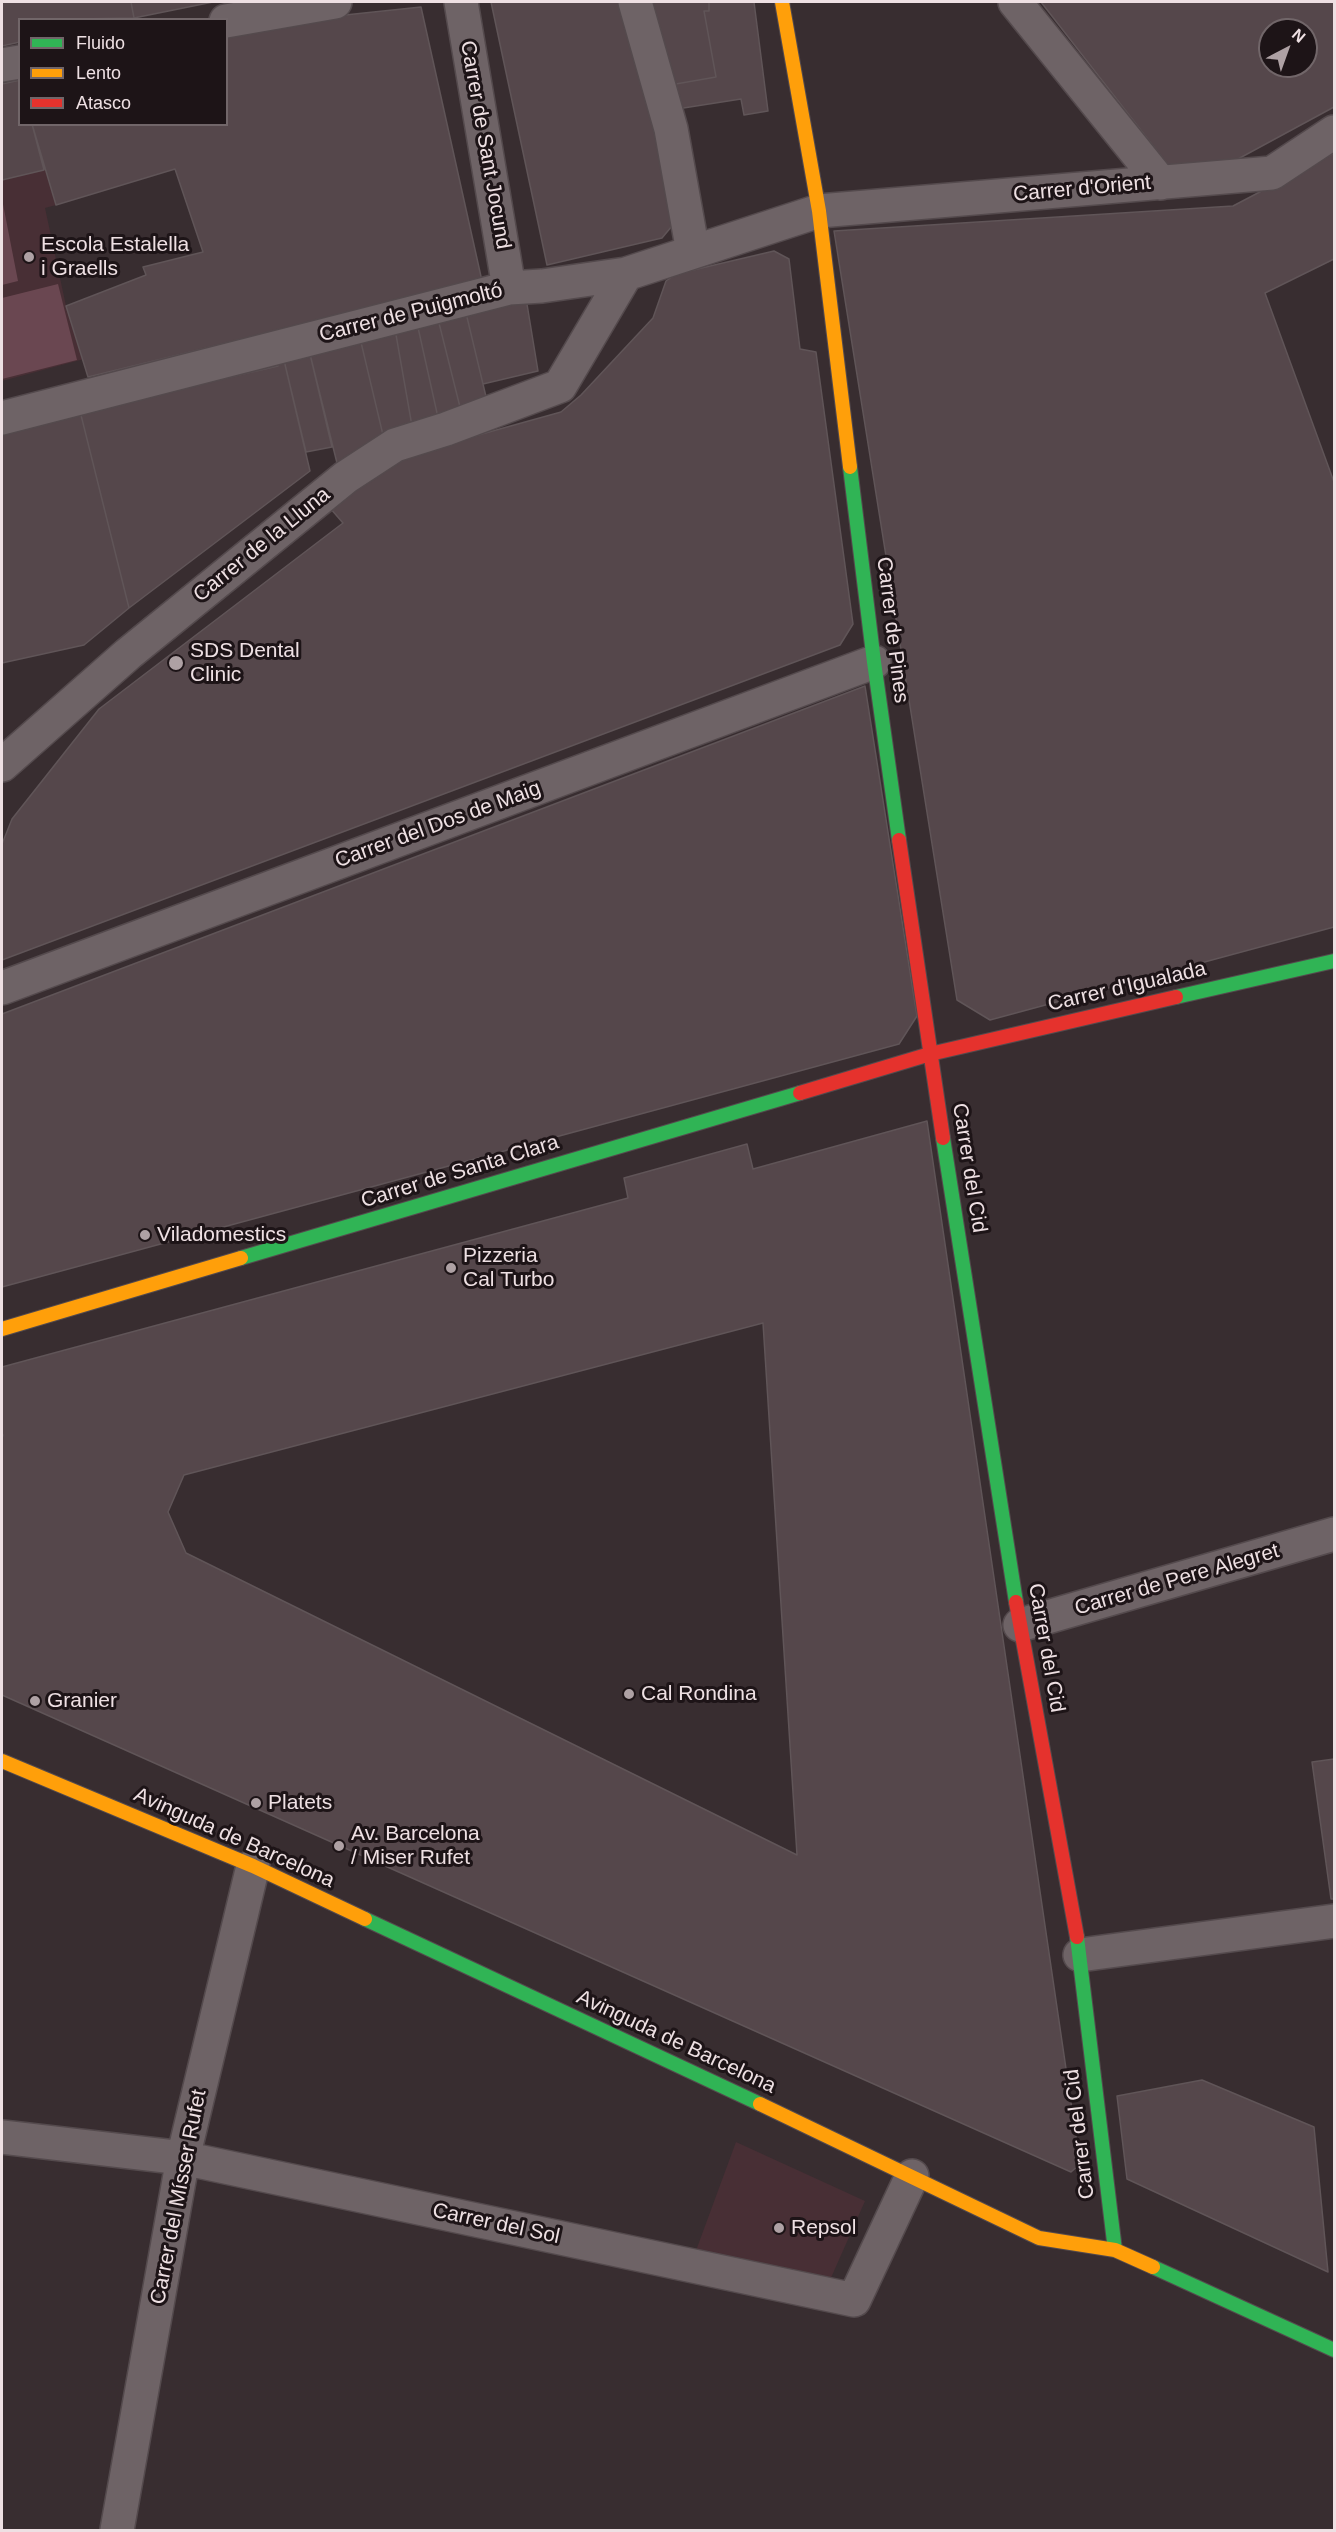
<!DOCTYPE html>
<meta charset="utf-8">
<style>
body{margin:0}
#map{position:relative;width:1336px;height:2532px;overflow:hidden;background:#382d30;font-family:Helvetica,sans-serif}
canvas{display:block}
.frame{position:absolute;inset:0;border:3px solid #eee0e3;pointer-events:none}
.legend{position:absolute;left:18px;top:18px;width:210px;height:108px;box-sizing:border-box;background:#1d1417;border:2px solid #716669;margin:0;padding:8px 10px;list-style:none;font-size:18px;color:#eee0e3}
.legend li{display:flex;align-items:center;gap:12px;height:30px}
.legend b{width:30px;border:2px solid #716669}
.north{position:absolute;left:1258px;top:18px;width:60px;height:60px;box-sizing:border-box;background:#1d1417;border:2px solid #716669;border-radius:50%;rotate:41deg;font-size:16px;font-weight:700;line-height:24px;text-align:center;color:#eee0e3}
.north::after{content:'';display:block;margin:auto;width:21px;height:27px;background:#aea1a4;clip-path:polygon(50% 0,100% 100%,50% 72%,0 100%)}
</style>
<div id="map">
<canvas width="1336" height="2532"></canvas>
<div class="frame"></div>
<ul class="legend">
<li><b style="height:8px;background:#30b455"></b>Fluido</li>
<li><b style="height:8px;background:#ff9f0a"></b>Lento</li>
<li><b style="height:8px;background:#e5322d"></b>Atasco</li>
</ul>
<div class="north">N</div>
</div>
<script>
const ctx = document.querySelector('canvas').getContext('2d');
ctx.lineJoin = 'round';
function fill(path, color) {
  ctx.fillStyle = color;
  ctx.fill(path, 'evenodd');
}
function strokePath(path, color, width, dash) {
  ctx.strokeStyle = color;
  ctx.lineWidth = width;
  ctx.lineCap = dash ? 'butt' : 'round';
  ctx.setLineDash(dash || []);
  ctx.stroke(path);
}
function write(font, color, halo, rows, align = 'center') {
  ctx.font = font + ' Helvetica,sans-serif';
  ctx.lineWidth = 6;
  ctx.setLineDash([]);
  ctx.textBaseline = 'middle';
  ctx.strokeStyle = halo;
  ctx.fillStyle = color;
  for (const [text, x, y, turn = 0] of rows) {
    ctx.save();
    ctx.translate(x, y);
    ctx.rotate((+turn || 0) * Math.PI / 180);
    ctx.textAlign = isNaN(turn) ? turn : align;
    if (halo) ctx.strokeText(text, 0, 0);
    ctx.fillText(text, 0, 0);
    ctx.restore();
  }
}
const built = new Path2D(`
 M19,80L20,124L32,125L56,205L45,208L66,306L84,359L2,381V84Z
 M736,2142L865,2201L830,2280L694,2256Z`);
const green = new Path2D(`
 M2,199L18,281L2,285Z
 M58,284L77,360L2,379V298Z`);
const building = new Path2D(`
 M2,2H131L134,18L20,20V42L2,46Z
 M131,2H213L134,18Z
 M491,2H629L659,123L672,226L662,238L547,265Z
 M651,2H709V11H704L716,77L670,85Z
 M709,2H754L768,111L744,115L741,99L677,109L670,85L716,77L704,11H709Z
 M1041,2H1334V107L1225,166L1171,169ZM1270,30H1306V66H1270Z
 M421,7L482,281L88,377L66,306L146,275L143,267L203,252L175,169L56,205L32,124H226V37L345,15Z
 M20,80V124H32L44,170L2,180V84Z
 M1334,153V259L1265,293L1334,482V927L990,1020L957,1000L834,231L1233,206Z
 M774,251L789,259L800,349L816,352L853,624L840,645L2,960V844L12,819L99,709L343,523L330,508L399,457L561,412L581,395L653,318L666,281L676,274Z
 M526,298L538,371L483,384L466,313Z
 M466,313L488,405L462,415L438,319Z
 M438,319L462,415L439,422L417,323Z
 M417,323L439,422L412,426L395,329Z
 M395,329L412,426L383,435L360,338Z
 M360,338L383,435L337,463L309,350Z
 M309,350L332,447L306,452L283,356Z
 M283,356L310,471L129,608L80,411L278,366L276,358Z
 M80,411L129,608L84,645L2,663V432Z
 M865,686L917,1016L899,1044L2,1287V1014Z
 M927,1121L1080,2164L1071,2172L2,1695V1438L3,1435L2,1433V1367L628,1198L624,1178L747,1144L753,1169ZM763,1323L797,1855L186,1553L168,1512L184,1475Z
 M1334,1759V1899H1331L1312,1762Z
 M1202,2080L1314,2127L1328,2272L1127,2179L1117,2096Z`);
const street = new Path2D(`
 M461,2L509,288
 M635,2L671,129L693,252
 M1015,2L1161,183
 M226,21L335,2
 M2,65L20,62
 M2,418L509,288L542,286L626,274L819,211L1272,173L1334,132
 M2,765L128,654L346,477L395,445L446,429L560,386L626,274
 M2,988L874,662
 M1020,1625L1334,1534
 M1080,1955L1334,1921
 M2,2137L183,2158L854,2300L912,2176
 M117,2530L183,2158L253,1866`);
const fast = new Path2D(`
 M850,467L874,662L899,840
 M1176,997L1334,961
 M943,1138L1016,1602
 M241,1258L800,1093
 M365,1919L760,2104
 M1077,1937L1115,2250
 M1153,2267L1334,2350`);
const slow = new Path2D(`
 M782,2L819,211L850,467
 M2,1329L241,1258
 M2,1761L253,1866L365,1919
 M760,2104L1039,2238L1115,2250L1153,2267`);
const jam = new Path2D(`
 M899,840L943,1138
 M800,1093L930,1054L1176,997
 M1016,1602L1077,1937`);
const markers = [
 [29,257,6,"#aea1a4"],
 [176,663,8,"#aea1a4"],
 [145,1235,6,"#aea1a4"],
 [451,1268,6,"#aea1a4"],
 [629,1694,6,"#aea1a4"],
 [35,1701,6,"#aea1a4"],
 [256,1803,6,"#aea1a4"],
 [339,1846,6,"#aea1a4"],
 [779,2228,6,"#aea1a4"]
];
const streetNames = [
 ["Carrer de Sant Jocund",485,145,80],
 ["Carrer d'Orient",1082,189,-5],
 ["Carrer de Puigmoltó",411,313,-14],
 ["Carrer de la Lluna",262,545,-39],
 ["Carrer de Pines",892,630,83],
 ["Carrer del Dos de Maig",438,825,-20],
 ["Carrer d'Igualada",1127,987,-13],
 ["Carrer del Cid",969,1168,81],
 ["Carrer de Santa Clara",460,1172,-17],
 ["Carrer de Pere Alegret",1177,1580,-16],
 ["Carrer del Cid",1046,1648,80],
 ["Avinguda de Barcelona",234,1838,24],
 ["Avinguda de Barcelona",676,2042,25],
 ["Carrer del Cid",1080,2134,-97],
 ["Carrer del Mísser Rufet",179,2197,-79],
 ["Carrer del Sol",496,2224,12]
];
const poiNames = [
 ["Escola Estalella",41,245],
 ["i Graells",41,269],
 ["SDS Dental",190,651],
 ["Clinic",190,675],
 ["Viladomestics",157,1235],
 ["Pizzeria",463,1256],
 ["Cal Turbo",463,1280],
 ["Cal Rondina",641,1694],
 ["Granier",47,1701],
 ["Platets",268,1803],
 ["Av. Barcelona",351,1834],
 ["/ Miser Rufet",351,1858],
 ["Repsol",791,2228]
];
fill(built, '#482f35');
fill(green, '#6a4751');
fill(building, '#55474b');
strokePath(building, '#605558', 1.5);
strokePath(street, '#544a4d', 36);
strokePath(fast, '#544a4d', 16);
strokePath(slow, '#544a4d', 16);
strokePath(jam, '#544a4d', 16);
strokePath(street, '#6e6366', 33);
strokePath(fast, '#30b455', 14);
strokePath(slow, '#ff9f0a', 14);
strokePath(jam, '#e5322d', 14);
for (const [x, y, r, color] of markers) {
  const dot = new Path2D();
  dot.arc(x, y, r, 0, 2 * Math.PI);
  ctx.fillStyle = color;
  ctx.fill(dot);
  strokePath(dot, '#1d1417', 2);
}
write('21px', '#eee0e3', '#1d1417', streetNames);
write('21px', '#eee0e3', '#1d1417', poiNames, 'left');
</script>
